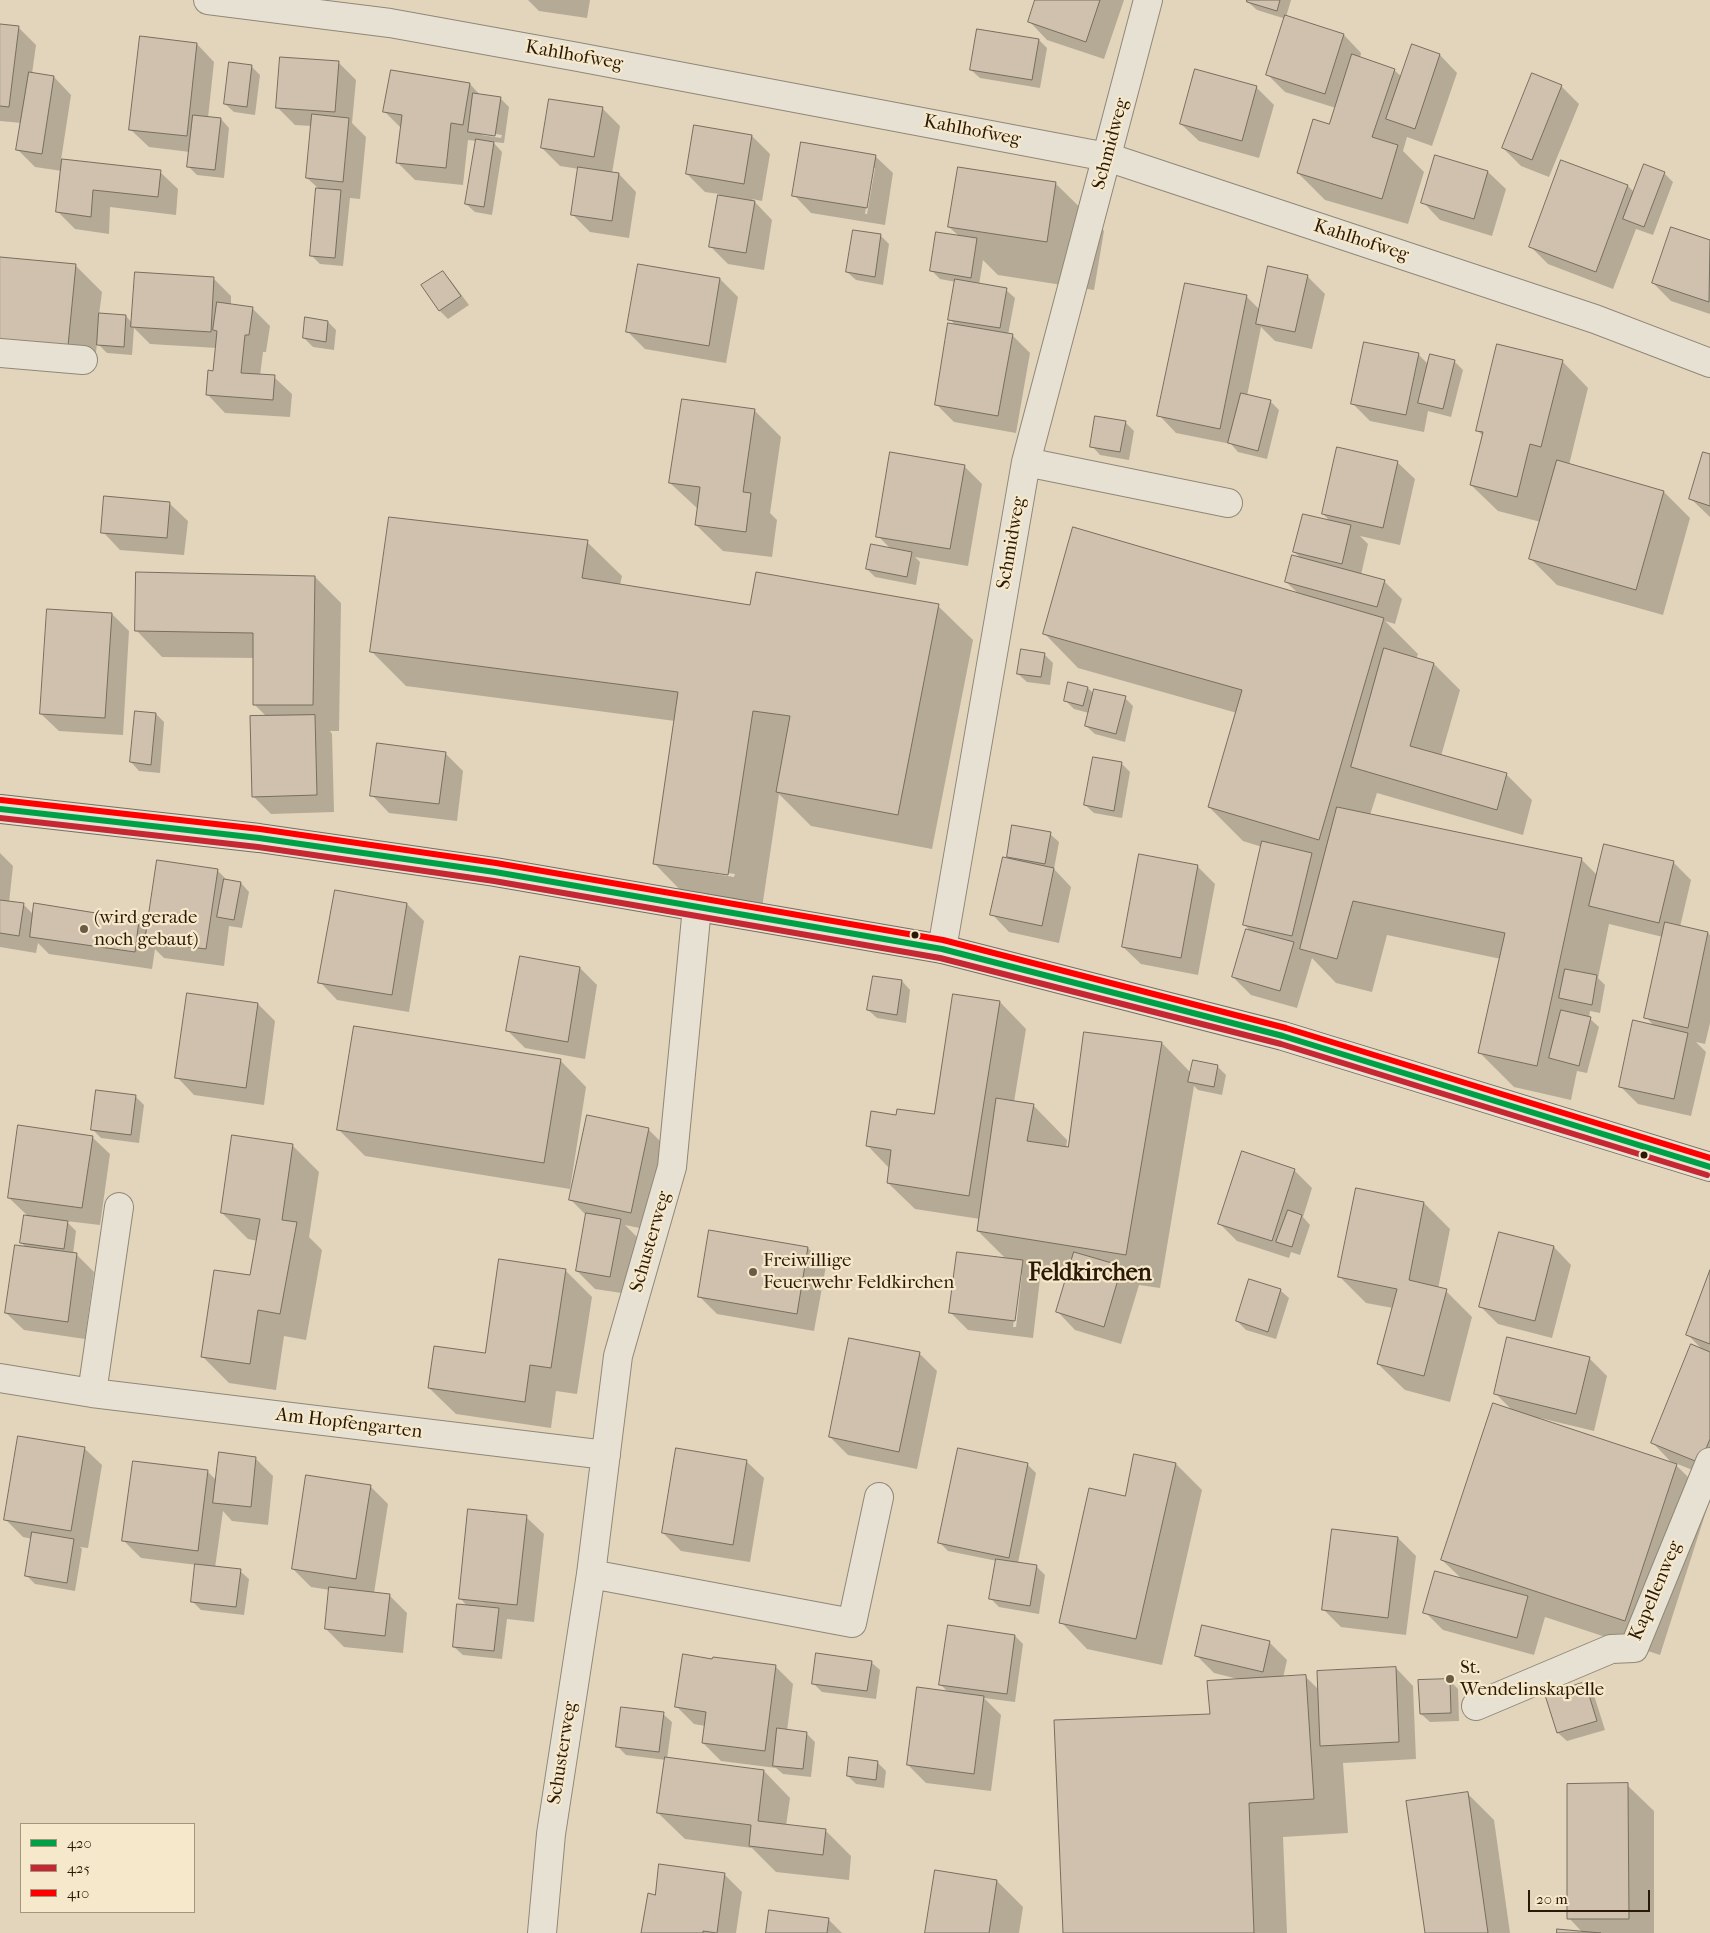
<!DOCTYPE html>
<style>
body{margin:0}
#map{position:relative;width:1710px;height:1933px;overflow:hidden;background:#e2d5bc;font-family:"IM FELL French Canon",serif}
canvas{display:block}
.legend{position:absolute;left:20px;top:1823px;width:175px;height:90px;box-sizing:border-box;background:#f6e8ca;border:1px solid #a4957c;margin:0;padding:6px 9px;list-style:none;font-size:15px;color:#2a1907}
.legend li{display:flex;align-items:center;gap:10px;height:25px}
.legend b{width:25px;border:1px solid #a4957c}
.scale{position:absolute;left:1528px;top:1890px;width:122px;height:22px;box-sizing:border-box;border:2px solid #2a1907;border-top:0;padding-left:6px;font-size:15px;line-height:18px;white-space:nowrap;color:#2a1907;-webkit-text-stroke:4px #f6e8ca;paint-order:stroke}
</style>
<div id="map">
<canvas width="1710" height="1933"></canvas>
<ul class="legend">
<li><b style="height:6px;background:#00a046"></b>420</li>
<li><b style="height:6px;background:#c52833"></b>425</li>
<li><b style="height:6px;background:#f00"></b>410</li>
</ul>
<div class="scale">20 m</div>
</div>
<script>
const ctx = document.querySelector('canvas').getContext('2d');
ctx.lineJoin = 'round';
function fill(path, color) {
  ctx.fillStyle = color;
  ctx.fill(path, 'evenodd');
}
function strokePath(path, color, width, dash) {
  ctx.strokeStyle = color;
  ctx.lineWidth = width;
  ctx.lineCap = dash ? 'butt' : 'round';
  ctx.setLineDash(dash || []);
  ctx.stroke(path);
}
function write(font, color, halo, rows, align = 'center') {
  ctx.font = font + ' "IM FELL French Canon",serif';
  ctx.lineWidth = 4.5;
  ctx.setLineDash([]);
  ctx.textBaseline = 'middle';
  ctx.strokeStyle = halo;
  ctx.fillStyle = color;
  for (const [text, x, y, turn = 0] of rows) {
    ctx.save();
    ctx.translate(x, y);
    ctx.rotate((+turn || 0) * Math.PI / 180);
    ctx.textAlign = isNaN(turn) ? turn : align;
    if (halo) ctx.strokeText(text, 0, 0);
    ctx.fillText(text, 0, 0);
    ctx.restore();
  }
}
const shadow = new Path2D(`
 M528,0H590L587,18L539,11Z
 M1037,0H1124L1104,59L1047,40L1030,22Z
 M1248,0H1291L1286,17L1344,35L1361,53L1360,58L1394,70L1402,77L1440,55L1457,73L1432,146L1407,137L1403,151L1424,172L1408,224L1325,200L1298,173L1330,125L1336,108L1285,92L1267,74L1286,19L1257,10L1248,2Z
 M0,25L18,27L36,45L32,74L54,77L71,95L61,160L160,172L178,189L176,215L110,207L109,234L75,229L57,211L62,171L35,167L18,150L22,123L0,121Z
 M1039,40L1047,48L1040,88L980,78L971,70Z
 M197,44L214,62L208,118L221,119L229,128L224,178L197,175L188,166L190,152L149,147L131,130Z
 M338,62L356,80L352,123L366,137L360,199L350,198L343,266L320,264L311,255L318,188L307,178L312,126L295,125L277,107Z
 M251,66L260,75L255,115L234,112L225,104Z
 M470,84L481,96L500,98L509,107L504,143L493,142L502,152L492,215L475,212L466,204L476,141L468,140L463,185L415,180L398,163L401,128L385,112ZM482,132L502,135L501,138L482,135Z
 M1561,86L1579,104L1549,177L1521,166L1503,148Z
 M1256,87L1274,105L1259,158L1199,141L1181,124Z
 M602,108L620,126L612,173L619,174L636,192L629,238L590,232L572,214L579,169L560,166L542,148Z
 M695,127L752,136L770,154L762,201L752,199L772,220L764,270L728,264L710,246L719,194L705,192L687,174Z
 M875,156L893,173L885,225L811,213L794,195ZM872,168H875L867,214H865Z
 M1561,162L1628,186L1635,193L1664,173L1673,182L1653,235L1636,229L1613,289L1548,264L1530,246Z
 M1488,172L1506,189L1492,236L1440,220L1423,202Z
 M1055,183L1104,231L1094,290L998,275L983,260L979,285L1006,290L1015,298L1008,335H1012L1030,353L1016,433L954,422L936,404L956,326L950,319L956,282L940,279L932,271L960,237L949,227Z
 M1671,228L1710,241V314L1671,301L1653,283Z
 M881,236L889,244L883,285L856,280L847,272Z
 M0,258L75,265L102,292L99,315L126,316L133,324L213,278L231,296V305L252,308L270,326L266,352H263L260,376L274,377L292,394L290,417L225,413L208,395L215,372L217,348L150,344L134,328L132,355L107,353L97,343L94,371L1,363Z
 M639,265L720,279L738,297L726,363L645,349L627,331Z
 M443,272L451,281L469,305L448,319L440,311L423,286Z
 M1307,276L1325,294L1312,349L1275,341L1261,327L1247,396L1270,401L1279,410L1267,459L1238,452L1231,444L1176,433L1159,415L1246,296L1260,310Z
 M328,322L336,330L334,350L313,347L304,338Z
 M1418,354L1429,365L1454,361L1463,370L1451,417L1428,411L1424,432L1370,421L1353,404Z
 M1562,361L1588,388L1569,465L1664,492L1690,518L1663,615L1557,585L1530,558L1541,522L1498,511L1471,485L1483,436L1477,430Z
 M755,411L781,437L770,513L777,520L772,557L723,551L696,525L698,509L670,483Z
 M1125,422L1134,431L1129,460L1100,455L1092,446Z
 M1710,455V517L1690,498Z
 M1397,462L1415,479L1400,545L1360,536L1368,544L1361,575L1384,581L1402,599L1395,624L1385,621L1418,654L1416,659L1434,664L1460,690L1441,756L1506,774L1532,800L1523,835L1377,793L1370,815L1581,859L1597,875L1673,862L1691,880L1680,927L1708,933L1710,935V1023L1705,1044L1696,1042L1706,1052L1691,1116L1638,1104L1620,1086L1655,1027L1646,1017L1663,937L1609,924L1598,978L1605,985L1600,1013L1590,1011L1589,1018L1599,1027L1587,1073L1577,1071L1571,1100L1514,1087L1480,1053L1501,959L1387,935L1372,992L1336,983L1312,958L1297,1008L1251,995L1233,977L1251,932L1244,924L1262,847L1243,841L1209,807L1237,713L1078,668L1044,633L1299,594L1286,582L1302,559L1294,552L1331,522L1323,514Z
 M964,466L982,484L968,566L915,557L920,562L916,585L875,577L867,569L891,549L878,536Z
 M170,504L188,521L184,555L120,550L103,532Z
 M587,542L622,576L620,585L751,607L938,606L973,640L932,849L811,826L779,794L762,908L688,898L654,863L675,721L406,686L371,651ZM691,868L735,874L734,877L691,870Z
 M315,577L341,603L339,731H330L332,734L334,812L271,814L253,796L267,717L254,704V658L162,657L136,630Z
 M112,614L129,631L123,735L59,731L41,714Z
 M1044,654L1053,663L1050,685L1027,682L1018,674Z
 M1088,688L1094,694L1125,698L1133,706L1125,742L1095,734L1086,726L1089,713L1074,709L1065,700Z
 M156,714L164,722L160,773L139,771L131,762Z
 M445,753L463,771L457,821L389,813L372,795Z
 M1122,764L1130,772L1122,818L1094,813L1085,805Z
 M1050,834L1059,842L1054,869L1071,887L1059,943L1009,932L992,914L1011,860L1008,857Z
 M0,853L13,866L9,903L23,904L34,915L138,921L148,931L217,870L228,881L241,883L249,892L242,928L229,926L224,966L164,958L155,949L152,969L49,954L38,943L36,953L0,947Z
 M1197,866L1215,884L1198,975L1141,964L1123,947Z
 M407,904L424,921L409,1012L337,1000L320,982Z
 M580,968L597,985L585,1059L525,1048L508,1031Z
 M902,981L910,990L906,1023L877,1018L868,1010Z
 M1000,1002L1026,1029L1014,1102L1033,1105L1067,1140L1066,1148H1069L1162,1043L1191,1073L1217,1066L1226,1075L1222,1095L1198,1090L1194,1086L1160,1288L1139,1285L1121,1344L1075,1330L1058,1312L1069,1274L1029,1268L1040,1279L1033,1338L968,1330L951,1313L1006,1259L978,1231L980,1219L915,1209L888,1183L890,1169L867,1145L897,1116H935ZM1020,1274H1022L1016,1327H1013Z
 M258,1004L275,1021L264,1105L194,1095L177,1077Z
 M560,1060L586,1087L570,1189L365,1156L339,1130Z
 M136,1097L144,1105L139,1143L101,1138L93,1130Z
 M648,1129L666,1147L649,1230L625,1225L638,1238L628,1294L595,1289L577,1271L587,1216L571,1200Z
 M92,1137L110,1154L100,1225L66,1221L76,1231L73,1254H76L94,1272L85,1339L24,1330L6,1313L26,1248L21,1242L29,1217L9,1198Z
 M292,1145L319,1172L309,1237L322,1250L306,1340L284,1336L276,1390L229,1383L202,1356L251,1276L258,1241L248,1239L222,1213Z
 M1294,1170L1312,1188L1303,1217L1310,1225L1300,1255L1291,1252L1289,1258L1237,1241L1220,1224Z
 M1424,1203L1450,1229L1438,1289L1446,1291L1472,1317L1450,1402L1405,1390L1378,1364L1393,1308L1366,1303L1340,1277Z
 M1500,1233L1554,1247L1571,1265L1552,1338L1498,1324L1480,1306Z
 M808,1248L826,1266L814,1331L717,1314L699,1296Z
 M565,1270L592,1297L577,1394L556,1391L551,1428L456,1414L429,1388L486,1354Z
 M1710,1274V1477L1670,1461L1653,1443L1703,1350L1688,1335Z
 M1280,1290L1289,1298L1276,1339L1246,1330L1237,1321Z
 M919,1353L937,1371L917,1469L848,1455L830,1437Z
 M1589,1358L1607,1376L1594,1431L1540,1418L1539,1420L1676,1465L1710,1499L1660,1655L1545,1617L1534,1655L1443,1630L1425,1612L1462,1579L1442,1560L1513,1411L1496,1394Z
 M84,1448L102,1465L88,1548L80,1547L82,1549L75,1591L35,1584L26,1575L32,1539L23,1537L6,1520Z
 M1135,1456L1176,1464L1202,1490L1162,1665L1087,1649L1061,1622L1126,1497Z
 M255,1458L273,1476L268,1525L232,1521L223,1511L215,1568L240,1571L249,1579L244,1615L201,1610L192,1601L197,1565L141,1558L123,1540L208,1472L217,1481Z
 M746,1461L764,1478L750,1562L681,1551L663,1533Z
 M1027,1464L1036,1473L1018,1563L1036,1566L1045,1575L1039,1614L999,1607L991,1599L997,1561L948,1551L940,1543Z
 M370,1486L388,1504L374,1593L389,1595L407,1613L403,1653L344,1647L326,1629L330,1590L311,1587L293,1569Z
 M526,1517L544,1534L534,1622L507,1619L502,1659L463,1655L454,1647L468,1607L460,1598Z
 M1398,1538L1416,1556L1406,1635L1341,1627L1323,1609Z
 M1015,1636L1023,1644L1015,1702L984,1698L1001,1715L991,1791L926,1783L908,1765L949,1693L940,1684Z
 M1269,1642L1287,1660L1283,1678L1305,1676L1319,1690L1396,1668L1413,1686L1416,1759L1343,1763L1348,1833L1283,1837L1287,1933H1064L1211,1715L1242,1680L1214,1673L1196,1655Z
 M714,1661L775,1666L793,1684L787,1731L806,1733L815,1742L811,1777L783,1774L776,1768L721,1761L703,1743L705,1726L694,1724L676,1706Z
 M871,1662L880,1670L876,1699L822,1692L813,1683Z
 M1449,1680L1458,1689L1459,1721L1430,1722L1421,1714Z
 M1584,1684L1593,1692L1605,1730L1567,1741L1558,1733L1547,1695Z
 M663,1714L672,1722L667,1759L764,1771L790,1798L786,1826L825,1830L851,1856L849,1880L776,1872L752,1848L685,1839L658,1813L666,1760L626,1755L618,1747Z
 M877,1762L886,1771L884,1788L856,1784L848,1776Z
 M1627,1785L1654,1811V1933H1558H1583L1569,1918Z
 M1468,1794L1494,1820L1510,1933H1426Z
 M724,1874L742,1892L736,1933H643L656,1896Z
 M997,1881L1023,1907L1019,1933H926Z
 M828,1919L842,1933H767Z`);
const building = new Path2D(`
 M1035,0H1100L1086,42L1028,22Z
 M1247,0H1280L1277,11L1247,2Z
 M1285,15L1344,34L1325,94L1266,75Z
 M0,24L19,26L9,107L0,106Z
 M977,29L1039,39L1032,80L970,70Z
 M140,36L197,43L187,136L129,130Z
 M1412,44L1440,54L1415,129L1386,119Z
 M1352,54L1395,69L1372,137L1398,145L1382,199L1297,173L1313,119L1329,124Z
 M280,57L339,61L335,112L276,108Z
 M229,62L252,65L247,107L224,104Z
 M1195,69L1257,86L1242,141L1180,124Z
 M391,70L470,83L463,125L451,123L446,168L396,163L402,115L383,112Z
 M29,72L54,76L42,154L16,150Z
 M1532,73L1562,85L1532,160L1502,148Z
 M473,93L501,97L495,136L468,132Z
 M549,99L603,107L594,157L541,148Z
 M312,114L349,118L343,182L306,178Z
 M193,115L221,118L215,170L187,167Z
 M694,125L752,135L744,184L686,174Z
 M476,139L494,142L484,207L465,204Z
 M801,142L876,155L867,208L792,196Z
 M1435,155L1488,171L1474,219L1421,203Z
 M62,159L161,170L158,197L93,190L91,217L56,212Z
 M1561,160L1628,185L1596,272L1529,247Z
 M1644,164L1665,172L1644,227L1623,219Z
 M578,167L619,173L612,221L571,215Z
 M958,167L1056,182L1047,242L948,227Z
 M316,188L341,190L335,258L310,256Z
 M718,195L755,201L746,253L709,247Z
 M1671,227L1710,240L1709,302L1652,283Z
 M853,230L881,234L875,277L846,272Z
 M936,232L977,238L971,278L930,271Z
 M0,257L76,264L68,346L0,339Z
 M638,264L720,278L709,346L626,332Z
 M1268,266L1308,275L1295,332L1256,324Z
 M443,271L461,296L439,311L421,285Z
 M135,272L214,277L211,332L131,327Z
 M955,279L1007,288L1000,328L948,320Z
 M1185,283L1247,295L1220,429L1157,416Z
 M217,302L253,307L249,335H245L241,373L275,375L273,400L206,395L208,370L213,371L217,331L213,330Z
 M99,313L126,315L124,347L97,345Z
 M305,317L328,321L326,342L303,338Z
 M948,323L1013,334L998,416L935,405Z
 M1364,342L1419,353L1406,415L1351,404Z
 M1497,344L1563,360L1541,447L1530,444L1517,497L1470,485L1483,432L1476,431Z
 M1430,354L1455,360L1443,409L1418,403Z
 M1241,393L1271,400L1258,451L1228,443Z
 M682,399L755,409L743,492L751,493L746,532L695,525L700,487L669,483Z
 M1095,416L1126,421L1120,452L1090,447Z
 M1337,447L1398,461L1383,528L1322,514Z
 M890,452L965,465L950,549L876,537Z
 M1703,452L1710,454V506L1689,499Z
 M1557,460L1664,491L1636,590L1529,559Z
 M104,496L170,502L167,538L101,533Z
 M1303,514L1351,525L1342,564L1293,552Z
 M389,517L588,540L582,578L750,605L756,572L939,604L898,815L776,792L790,716L753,711L728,875L653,864L678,692L370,652Z
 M1073,527L1384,618L1319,840L1208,807L1242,690L1043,634Z
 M871,544L912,552L907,577L866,569Z
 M1292,555L1385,580L1377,607L1285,582Z
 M136,572L315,576L313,705H253V633L135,631Z
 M47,609L112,613L105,718L40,714Z
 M1384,648L1434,663L1410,746L1507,773L1497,810L1351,767Z
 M1021,649L1045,653L1041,677L1017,674Z
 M1068,682L1088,687L1083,706L1064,701Z
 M1094,689L1126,696L1116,734L1085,726Z
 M135,711L156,713L151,765L130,762Z
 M315,715L317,795L252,797L250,716Z
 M377,743L446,752L439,804L370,796Z
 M1093,757L1122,762L1114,811L1084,805Z
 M1337,807L1582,858L1537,1066L1478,1053L1505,933L1353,901L1337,959L1300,949Z
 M1012,825L1051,832L1045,864L1007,857Z
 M1262,841L1312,853L1292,936L1243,925Z
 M1604,844L1674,861L1659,923L1589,906Z
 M1139,854L1198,865L1181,958L1122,947Z
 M1003,857L1054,868L1042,926L990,915Z
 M157,860L218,869L206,949L145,941Z
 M224,879L241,882L234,920L217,917Z
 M335,890L407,903L392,995L318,983Z
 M0,900L24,903L19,936L0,933Z
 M34,903L139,920L135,952L30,937Z
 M1665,922L1708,932L1688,1028L1644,1018Z
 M1246,929L1294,942L1280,991L1232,977Z
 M520,956L580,967L568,1042L506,1031Z
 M1565,969L1597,975L1592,1005L1559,998Z
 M873,976L902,980L897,1015L867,1010Z
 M187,993L258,1003L246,1088L175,1078Z
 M953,994L1000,1001L969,1196L887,1183L891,1150L866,1146L871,1111L896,1115L897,1109L934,1114Z
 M1561,1010L1591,1017L1579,1066L1549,1058Z
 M1633,1020L1688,1033L1674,1099L1619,1087Z
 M354,1026L561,1059L544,1163L337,1130Z
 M1084,1032L1162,1042L1126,1255L977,1231L996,1098L1034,1104L1027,1141L1068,1147Z
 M1193,1060L1218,1065L1214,1087L1188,1082Z
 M96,1090L136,1095L131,1135L91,1130Z
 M587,1115L649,1128L631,1213L569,1200Z
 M18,1125L93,1136L82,1208L8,1198Z
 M232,1135L293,1144L282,1220L297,1222L280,1314L258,1310L250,1364L201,1357L214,1270L250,1275L260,1219L221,1213Z
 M1242,1151L1295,1169L1272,1241L1218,1224Z
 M1356,1188L1424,1202L1409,1280L1447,1289L1424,1376L1377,1364L1397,1289L1338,1277Z
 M1288,1210L1302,1215L1292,1247L1276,1242Z
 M586,1213L621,1219L610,1277L576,1271Z
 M24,1215L68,1221L64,1249L20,1243Z
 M709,1230L808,1247L797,1314L698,1297Z
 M1499,1232L1554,1246L1535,1321L1479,1307Z
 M15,1245L77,1253L68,1322L5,1313Z
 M957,1252L1023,1260L1015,1321L949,1313Z
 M1074,1252L1122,1266L1104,1327L1056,1312Z
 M499,1259L566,1269L551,1368L530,1365L525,1402L428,1388L434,1346L485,1353Z
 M1710,1270V1344L1686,1335Z
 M1249,1279L1281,1289L1268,1332L1236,1321Z
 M1507,1337L1590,1357L1576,1414L1494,1394Z
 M849,1338L920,1352L899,1452L829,1437Z
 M1691,1344L1710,1352V1439L1700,1463L1651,1443Z
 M1493,1403L1677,1464L1625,1621L1441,1560Z
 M18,1436L85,1447L71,1531L4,1520Z
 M676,1448L747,1460L733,1545L662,1533Z
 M958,1448L1028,1463L1009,1558L938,1543Z
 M219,1452L256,1457L251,1507L213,1503Z
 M1134,1454L1176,1463L1136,1639L1059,1623L1089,1488L1125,1496Z
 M133,1461L208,1470L198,1551L122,1541Z
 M306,1475L371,1485L356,1579L292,1569Z
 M468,1509L527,1515L517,1605L459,1599Z
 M1332,1529L1398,1537L1388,1618L1322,1610Z
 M32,1532L74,1539L67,1583L25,1576Z
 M996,1559L1037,1565L1030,1606L989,1599Z
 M195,1564L241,1569L236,1607L191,1602Z
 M1435,1571L1528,1596L1517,1638L1423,1613Z
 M329,1587L390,1594L385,1636L325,1629Z
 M457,1604L499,1608L494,1651L453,1647Z
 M948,1625L1015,1635L1007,1694L939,1685Z
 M1202,1625L1270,1641L1263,1672L1195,1656Z
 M816,1653L872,1661L867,1691L812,1684Z
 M683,1654L712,1659L713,1657L776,1665L765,1751L702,1743L706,1712L675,1707Z
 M1396,1667L1399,1742L1320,1746L1317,1671Z
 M1306,1675L1314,1799L1249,1803L1254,1933H1063L1054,1720L1210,1714L1207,1681Z
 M1450,1679L1451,1713L1420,1714L1418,1680Z
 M1585,1682L1597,1721L1557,1733L1545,1695Z
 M917,1687L984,1696L974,1774L907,1765Z
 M621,1707L664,1712L659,1752L616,1747Z
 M777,1728L807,1732L803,1769L773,1766Z
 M665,1757L764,1770L758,1821L826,1829L823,1855L749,1846L751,1825L657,1813Z
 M849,1757L878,1761L876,1780L847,1776Z
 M1628,1783L1629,1919H1567V1784Z
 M1468,1792L1488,1933H1425L1406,1801Z
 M659,1864L725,1873L717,1933L703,1931V1933H641L648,1893L655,1895Z
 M935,1870L997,1880L989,1933H925Z
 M769,1910L829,1918L827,1933H766Z
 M1557,1929L1601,1933H1557Z`);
const street = new Path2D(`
 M208,0L390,23L578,57L1107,157L1595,319L1710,363
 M0,353L83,360
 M1026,462L1228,503
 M942,949L1026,462L1148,0
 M0,1378L92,1393L606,1455
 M92,1393L119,1207
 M591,1574L852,1623L879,1497
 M1476,1706L1611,1649L1634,1648L1710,1462
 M542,1933L551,1834L591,1574L618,1356L672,1167L697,907`);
const secondary = new Path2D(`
 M0,809L259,838L495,872L942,949L1283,1036L1710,1167`);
const bus1 = new Path2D(`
 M0,809L259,838L495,872L942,949L1283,1036L1710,1167`);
const bus2 = new Path2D(`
 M0,818L258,847L494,881L940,958L1281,1044L1707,1175`);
const bus3 = new Path2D(`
 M1,800L260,829L496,863L943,940L1286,1028L1710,1158`);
const markers = [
 [84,929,5,"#6a5b46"],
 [915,935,4.5,"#2a1907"],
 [1644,1155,4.5,"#2a1907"],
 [753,1272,5,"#6a5b46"],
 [1450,1679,5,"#6a5b46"]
];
const streetNames = [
 ["Kahlhofweg",574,56,10],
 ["Kahlhofweg",972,131,11],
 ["Schmidweg",1111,144,-75],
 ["Kahlhofweg",1361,241,18],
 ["Schmidweg",1012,543,-80],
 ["Schusterweg",651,1242,-74],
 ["Am Hopfengarten",349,1424,7],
 ["Kapellenweg",1656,1591,-67],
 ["Schusterweg",563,1753,-81]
];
const poiNames = [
 ["(wird gerade",94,918],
 ["noch gebaut)",94,940],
 ["Freiwillige",763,1261],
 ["Feuerwehr Feldkirchen",763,1283],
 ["St.",1460,1668],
 ["Wendelinskapelle",1460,1690]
];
const districtNames = [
 ["Feldkirchen",1090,1274]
];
fill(shadow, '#0003');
fill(building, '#d0c0ae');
strokePath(building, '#776e5e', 1);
strokePath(street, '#918777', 30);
strokePath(secondary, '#776e5e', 30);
strokePath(street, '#e7e1d4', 28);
strokePath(secondary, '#e7e1d4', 28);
strokePath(bus1, '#00a046', 6);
strokePath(bus2, '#c52833', 6);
strokePath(bus3, '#f00', 6);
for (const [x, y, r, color] of markers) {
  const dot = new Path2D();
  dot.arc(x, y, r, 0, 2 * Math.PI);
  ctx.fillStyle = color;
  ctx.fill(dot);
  strokePath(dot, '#f6e8ca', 2);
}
write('19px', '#2a1907', '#f6e8ca', streetNames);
write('19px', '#2a1907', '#f6e8ca', poiNames, 'left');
write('bold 24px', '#2a1907', '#f6e8ca', districtNames);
</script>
